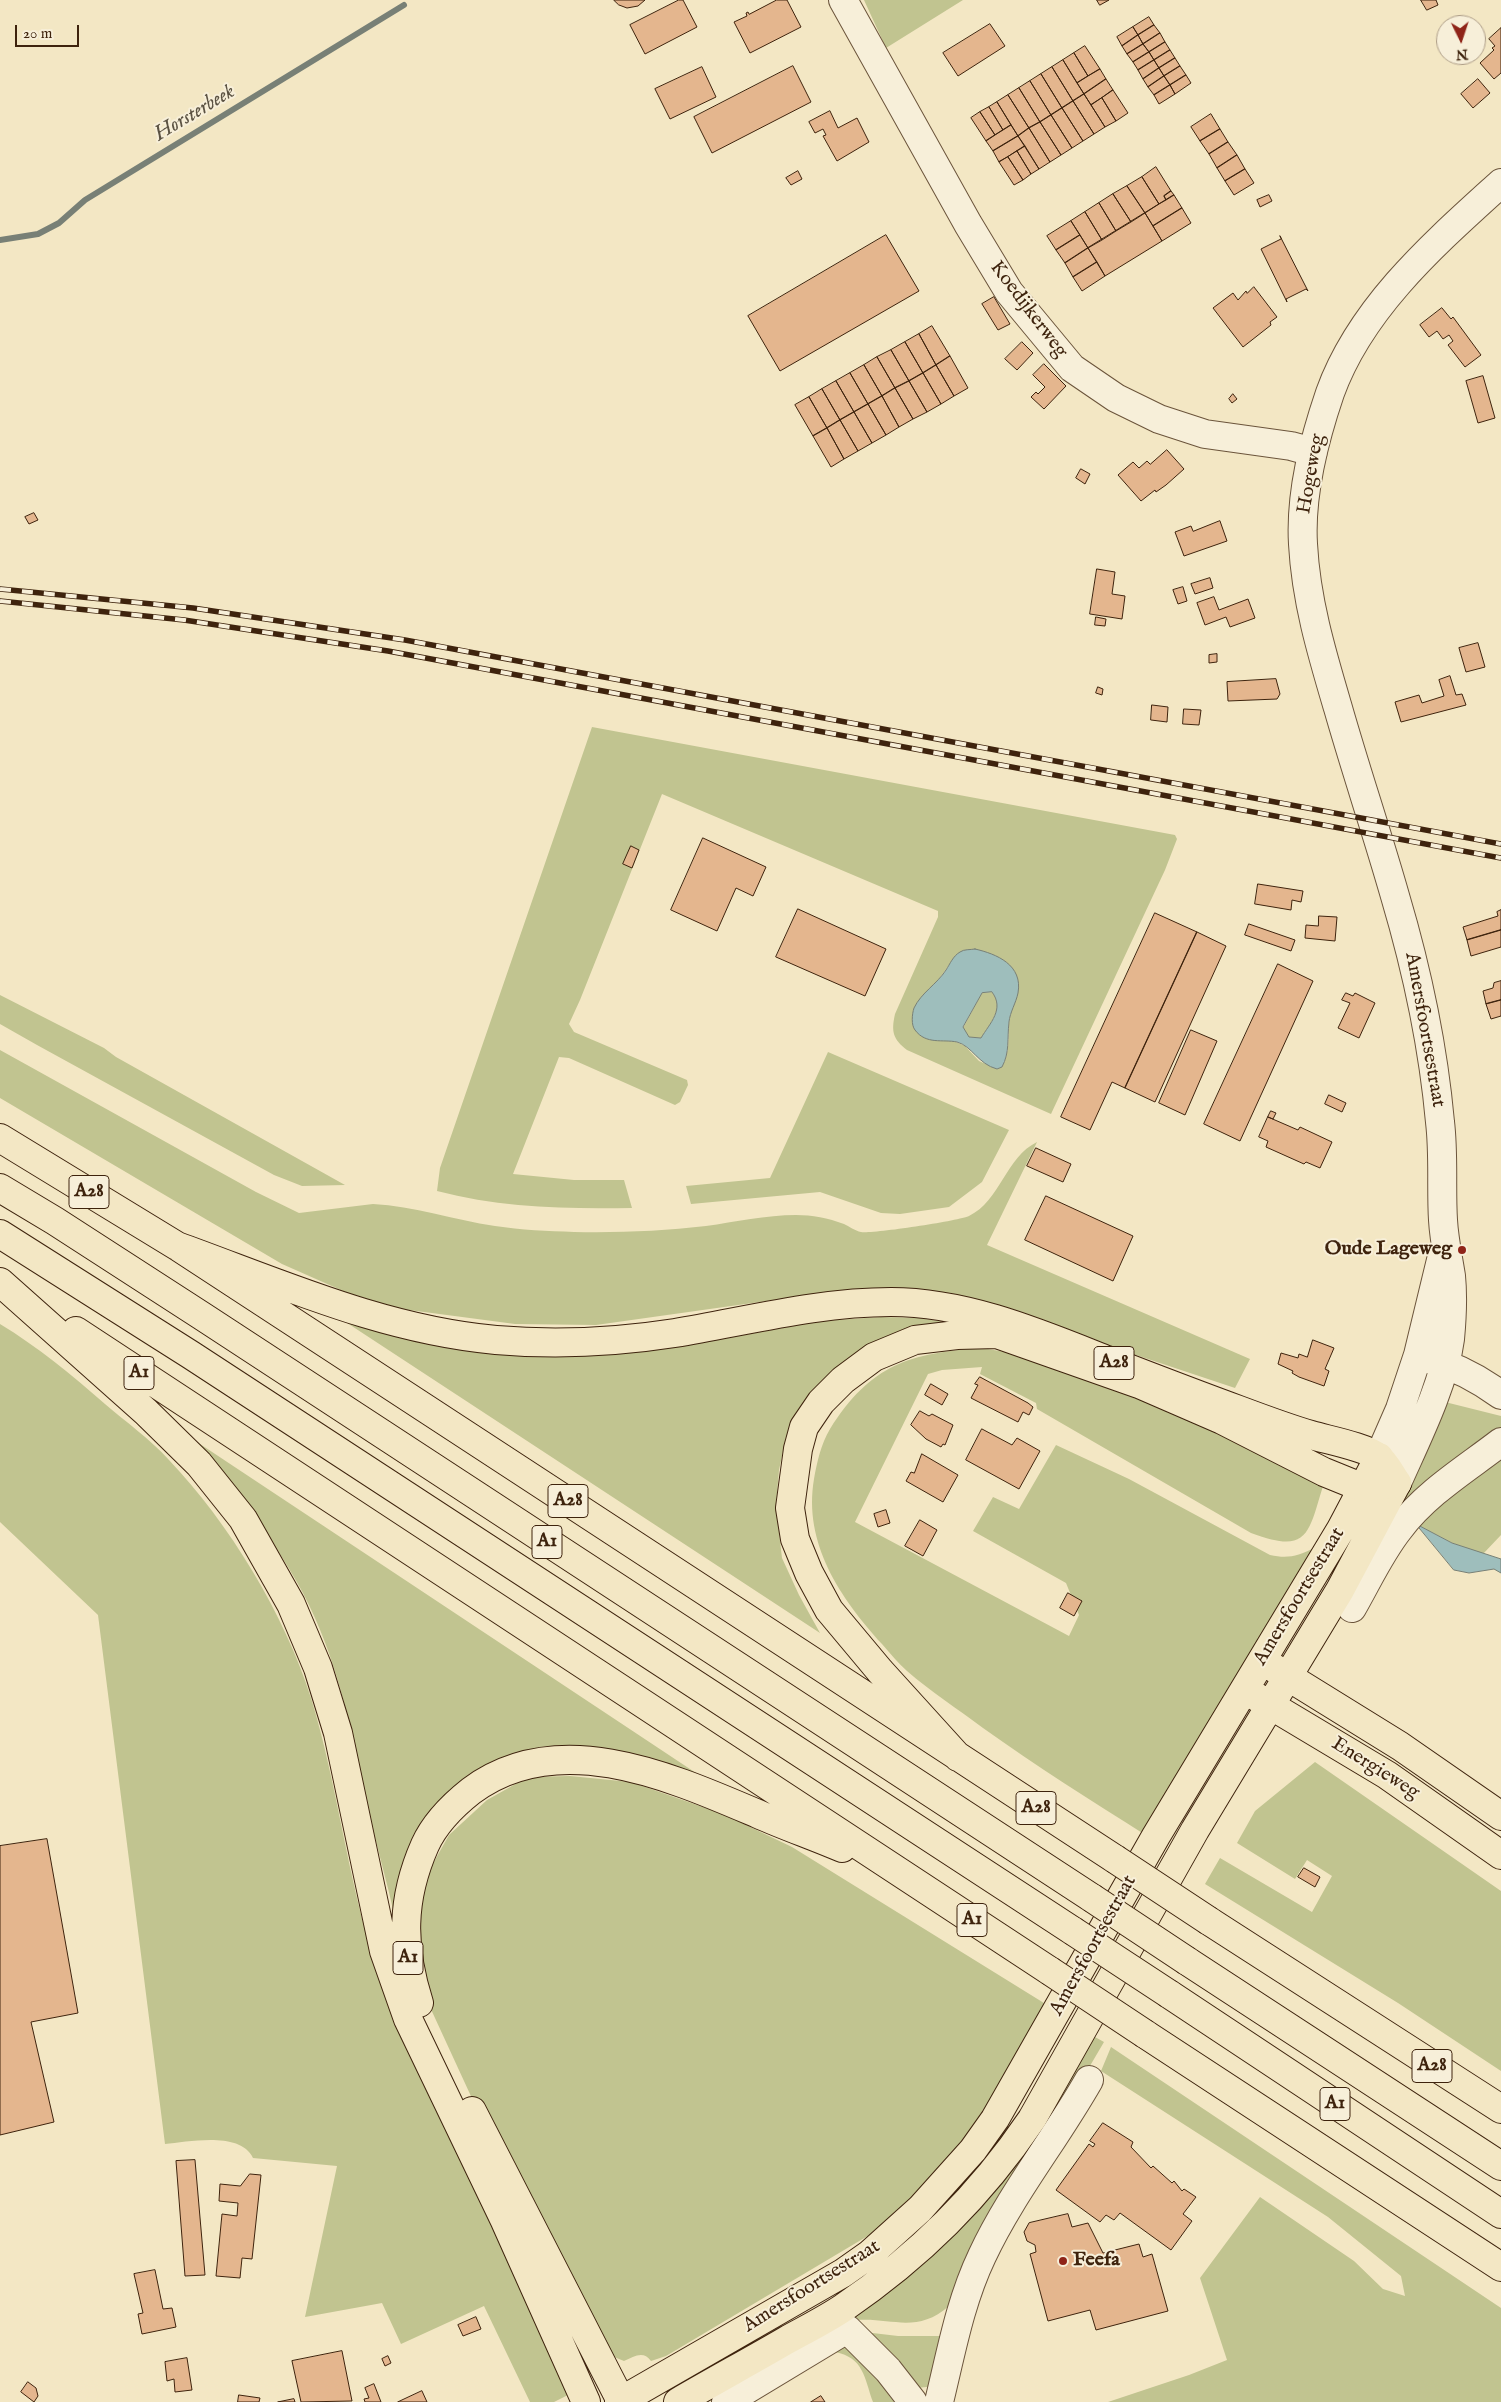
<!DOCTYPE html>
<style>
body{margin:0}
#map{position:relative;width:1501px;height:2402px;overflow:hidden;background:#f3e7c4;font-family:"IM FELL English",serif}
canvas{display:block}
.north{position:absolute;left:1436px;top:15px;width:50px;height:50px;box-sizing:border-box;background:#f7efd9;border:1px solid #ad9d87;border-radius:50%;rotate:176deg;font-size:14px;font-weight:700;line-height:20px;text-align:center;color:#3e230d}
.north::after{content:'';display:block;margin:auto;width:18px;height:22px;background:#8f2418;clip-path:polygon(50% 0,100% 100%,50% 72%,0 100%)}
.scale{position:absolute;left:15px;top:25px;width:64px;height:22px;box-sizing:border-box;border:2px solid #3e230d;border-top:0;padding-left:6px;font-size:15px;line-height:18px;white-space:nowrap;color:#3e230d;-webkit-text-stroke:4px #f7efd9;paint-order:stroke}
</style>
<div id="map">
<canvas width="1501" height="2402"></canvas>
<div class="north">N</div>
<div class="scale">20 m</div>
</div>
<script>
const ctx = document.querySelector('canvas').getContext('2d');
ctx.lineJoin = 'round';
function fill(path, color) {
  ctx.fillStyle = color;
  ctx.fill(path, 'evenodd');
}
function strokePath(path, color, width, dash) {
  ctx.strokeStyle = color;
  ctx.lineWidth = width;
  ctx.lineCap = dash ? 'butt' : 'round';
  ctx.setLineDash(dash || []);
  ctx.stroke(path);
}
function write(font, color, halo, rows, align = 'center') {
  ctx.font = font + ' "IM FELL English",serif';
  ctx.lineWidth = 4;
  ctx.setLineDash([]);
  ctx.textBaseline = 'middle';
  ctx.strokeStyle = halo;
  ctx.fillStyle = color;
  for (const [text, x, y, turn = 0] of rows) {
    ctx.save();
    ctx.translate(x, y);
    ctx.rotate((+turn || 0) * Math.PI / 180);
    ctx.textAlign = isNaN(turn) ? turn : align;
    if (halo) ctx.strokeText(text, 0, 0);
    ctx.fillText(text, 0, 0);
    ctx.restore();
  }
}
const green = new Path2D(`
 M864,0H963L886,48Z
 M592,727L1175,835L1177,839L1165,870L1051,1114L907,1050C893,1039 891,1032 895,1014L938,917V911L662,794L580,1000L569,1024L574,1032L687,1080L688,1085L680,1102L675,1105L569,1058L559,1057L513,1174L574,1180H624L632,1208C566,1209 501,1208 437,1191L440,1168ZM954,958L1018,980C1018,996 1010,1009 1009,1024C1008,1040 1010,1052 1002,1067L997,1069L979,1061L965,1046L956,1042L922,996L934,986Z
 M992,992C1005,1009 990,1023 981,1038L969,1037L963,1028L982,993Z
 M0,995L104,1048L116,1057L345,1185L302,1186L274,1175L37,1045L0,1024Z
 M0,1050L256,1192L299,1213L373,1204C414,1206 454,1220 495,1226C521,1230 548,1231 574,1232C618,1233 663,1231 706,1226C735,1222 766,1215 796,1215C812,1215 828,1218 844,1224C849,1226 855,1231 861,1232C872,1234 958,1221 969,1216C1000,1201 1006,1157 1037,1142L987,1245L1250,1359L1235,1388L1007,1312L926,1291L883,1288L852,1289L596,1325L515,1324L394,1308L359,1298L282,1264L0,1098Z
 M828,1052L1009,1130L982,1182L949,1207L900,1214L881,1213L820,1192L691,1204L686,1186L770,1178Z
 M335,1315L625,1351L738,1336L821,1321L881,1317L920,1318L950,1323L868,1347L850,1357L822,1381L794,1420L786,1437L779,1470L776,1505L782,1558L799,1595L820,1633Z
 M0,1324C38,1347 72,1375 105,1404C126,1422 150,1439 169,1460C229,1523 285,1615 311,1698C338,1786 347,1878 376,1966L489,2214L568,2395L554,2402H530L484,2306L401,2344L382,2303L305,2317L337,2166L253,2158C240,2131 189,2142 165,2144L98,1615L0,1522Z
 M982,1348L1011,1353L1171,1407L1324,1483C1308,1533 1310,1555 1251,1533L1037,1409L1036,1403L980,1374L982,1367L942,1370L928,1374L855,1522L1069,1636L1079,1615L1066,1583L973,1531L993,1497L1019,1509L1056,1445L1129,1479L1270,1555C1288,1559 1298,1556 1314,1548L1147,1836C1092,1801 1036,1766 983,1728C958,1709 931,1692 907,1671C898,1663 890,1653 882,1644C840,1598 803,1543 814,1479C817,1462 821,1444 830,1429C871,1364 910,1353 982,1348Z
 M1445,1402L1501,1416V1430L1369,1551Z
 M191,1438L696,1773L600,1749L561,1745L540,1747L511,1755L492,1763L467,1780L395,1918C387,1881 376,1845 368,1808C354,1743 342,1679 315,1618C286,1551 236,1495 191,1438Z
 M1501,1454V1535L1483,1554L1452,1543L1416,1524Z
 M1315,1762L1501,1891V2071L1398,2003L1205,1884L1220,1858L1312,1912L1332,1876L1307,1860L1295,1879L1237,1843L1255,1811Z
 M570,1776L631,1782L723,1814L792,1847L1052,2008L991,2114L908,2212L666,2356L651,2361C643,2350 634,2357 624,2361L607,2354L487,2131L429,2005L421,1969L420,1904L431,1867L449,1835L487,1800L528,1777Z
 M1095,2037L1104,2042L949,2306C915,2336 888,2315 849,2321L1050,2112Z
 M1111,2047L1501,2308V2402H1108L1189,2375L1227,2360L1200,2278L1260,2197L1354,2261L1383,2289L1405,2296L1401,2276L1328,2217L1101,2071Z
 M864,2332L898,2336H941L932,2384L927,2387L915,2388Z
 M851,2344L898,2402H873C864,2377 864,2358 835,2352L837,2346Z`);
const water = new Path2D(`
 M975,949C997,954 1023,965 1018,993C1016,1003 1010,1012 1009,1022C1007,1039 1010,1052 1002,1067L997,1069C978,1064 972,1046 957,1042C943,1039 926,1045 915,1030C911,1025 912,1014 914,1008C921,993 937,984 946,970C950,964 953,956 960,952C964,949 970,950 975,949ZM992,992C1005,1009 990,1023 981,1038L969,1037L963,1027L982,993Z
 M1416,1524L1452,1543L1501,1559V1573L1494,1569L1469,1573L1454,1570Z`);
const stream = new Path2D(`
 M0,240L38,234L59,223L85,200L404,5`);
const building = new Path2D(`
 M614,0H645L638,6L627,8L619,5Z
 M679,0H683L697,27L645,54L630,25Z
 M777,0H787L801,27L750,53L734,22L747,16L746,13L748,12L749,14Z
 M1097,0H1109L1100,5Z
 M1421,0H1436L1438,5L1427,10Z
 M1149,17L1154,25L1138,35L1133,27Z
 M990,24L1005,46L958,76L943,53Z
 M1154,25L1160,33L1143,44L1138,35Z
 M1133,27L1138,35L1122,46L1117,37Z
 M1501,28V73L1494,79L1480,63L1494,50L1492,48L1495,46L1489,39Z
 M1160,33L1165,42L1149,52L1143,44Z
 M1138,35L1143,44L1127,54L1122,46Z
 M1165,42L1170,50L1154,60L1149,52Z
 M1143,44L1149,52L1133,62L1127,54Z
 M1085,46L1100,69L1088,76L1074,53Z
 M1170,50L1175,58L1159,68L1154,60Z
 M1149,52L1154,60L1138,70L1133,62Z
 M1074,53L1088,76L1077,83L1063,60Z
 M1175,58L1180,66L1164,76L1159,68Z
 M1063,60L1084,94L1073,101L1052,67Z
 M1154,60L1159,68L1143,79L1138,70Z
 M793,66L811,102L712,153L694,117Z
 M1180,66L1186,75L1170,85L1164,76Z
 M702,67L716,97L670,119L655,89Z
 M1052,67L1073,101L1062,108L1041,74Z
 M1159,68L1164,76L1148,87L1143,79Z
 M1100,69L1106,79L1084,94L1077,83Z
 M1041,74L1062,108L1051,115L1030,81Z
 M1186,75L1191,83L1175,94L1170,85Z
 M1164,76L1170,85L1154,95L1148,87Z
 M1106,79L1113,90L1091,105L1084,94Z
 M1478,79L1490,93L1473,108L1461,94Z
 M1030,81L1051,115L1040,122L1019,88Z
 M1170,85L1175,94L1159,104L1154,95Z
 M1019,88L1040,122L1029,128L1008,95Z
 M1113,90L1128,113L1116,121L1102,98Z
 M1084,94L1105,127L1094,134L1073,101Z
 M1008,95L1029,128L1018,136L997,102Z
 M1102,98L1116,121L1105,127L1091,105Z
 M1073,101L1094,134L1083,141L1062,108Z
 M997,102L1011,125L1003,130L989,107Z
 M989,107L1003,130L995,135L980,112Z
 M1062,108L1083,141L1072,148L1051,115Z
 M830,111L838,128L857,118L869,142L837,161L823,136L826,135L823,129L815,133L809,122Z
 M980,112L995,135L986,141L971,118Z
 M1211,114L1220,129L1200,141L1191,127Z
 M1051,115L1072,148L1061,155L1040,122Z
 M1040,122L1061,155L1050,162L1029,128Z
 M1011,125L1018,136L993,151L986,141Z
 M1029,128L1050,162L1039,169L1018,136Z
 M1220,129L1228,142L1209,154L1200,141Z
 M1018,136L1025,146L999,162L993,151Z
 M1228,142L1237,155L1217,168L1209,154Z
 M1025,146L1039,169L1031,174L1017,151Z
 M1017,151L1031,174L1023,180L1008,157Z
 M1237,155L1245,169L1225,181L1217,168Z
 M1008,157L1023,180L1014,185L999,162Z
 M1156,167L1171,191L1164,196L1166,200L1159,204L1142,177Z
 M1245,169L1254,183L1234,195L1225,181Z
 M798,171L802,179L791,185L786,178Z
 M1142,177L1159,204L1145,213L1127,186Z
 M1127,186L1145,213L1131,222L1113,194Z
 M1171,191L1174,195L1166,200L1164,196Z
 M1113,194L1131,222L1116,231L1099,203Z
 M1174,195L1182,208L1153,226L1145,213Z
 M1269,195L1272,201L1260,207L1257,200Z
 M1099,203L1116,231L1102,240L1085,212Z
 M1182,208L1191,223L1162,241L1153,226Z
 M1085,212L1102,240L1088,248L1071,221Z
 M1145,213L1162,241L1105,276L1088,248Z
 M1071,221L1080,235L1056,250L1047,236Z
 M886,235L919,291L780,371L748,316Z
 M1080,235L1088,248L1065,263L1056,250Z
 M1280,236L1308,291L1306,289L1286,299L1287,302L1261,249L1281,239Z
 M1088,248L1097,262L1073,277L1065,263Z
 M1097,262L1105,276L1082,291L1073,277Z
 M1254,287L1277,317L1270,322L1271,325L1243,347L1213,308L1233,293L1238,300L1246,291L1247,293Z
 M994,297L1010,324L998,330L982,304Z
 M1442,308L1451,319L1453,317L1481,355L1465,367L1448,345L1453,341L1449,335L1443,339L1437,331L1429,337L1420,325Z
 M932,326L950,356L936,365L919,334Z
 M919,334L936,365L923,373L905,342Z
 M905,342L923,373L909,381L891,350Z
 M1022,342L1033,353L1017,370L1005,359Z
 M891,350L909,381L895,388L877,357Z
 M950,356L968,388L954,396L936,365Z
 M877,357L895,388L882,396L864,365Z
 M1044,364L1066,386L1044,409L1031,397L1036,392L1038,394L1045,387L1033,375Z
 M864,365L882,396L868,404L850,373Z
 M936,365L954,396L941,404L923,373Z
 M850,373L868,404L854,412L836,381Z
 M923,373L941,404L927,412L909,381Z
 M1483,376L1495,418L1478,423L1466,381Z
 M836,381L854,412L840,420L822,389Z
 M909,381L927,412L913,419L895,388Z
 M895,388L913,419L899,427L882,396Z
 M822,389L840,420L827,428L809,397Z
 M1233,394L1237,399L1232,403L1229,399Z
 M882,396L899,427L886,435L868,404Z
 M809,397L827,428L813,436L795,405Z
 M868,404L886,435L872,443L854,412Z
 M854,412L872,443L858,451L840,420Z
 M840,420L858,451L844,459L827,428Z
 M827,428L844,459L831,467L813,436Z
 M1167,450L1184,469L1166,485L1156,492L1155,490L1141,501L1118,475L1133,462L1139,468L1147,461L1150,464Z
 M1081,469L1090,474L1085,484L1076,478Z
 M34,513L38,520L29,524L25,517Z
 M1220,521L1227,541L1184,556L1175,532L1191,526L1193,531Z
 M1097,569L1115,572L1112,594L1125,596L1122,619L1090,614Z
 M1210,578L1213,588L1195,594L1191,584Z
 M1183,587L1187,601L1178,604L1173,590Z
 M1214,597L1219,610L1248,599L1255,618L1230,627L1226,617L1205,625L1197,603Z
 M1096,617L1106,619L1105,626L1095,625Z
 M1478,643L1485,667L1466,672L1459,648Z
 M1217,654V662L1209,663V655Z
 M1450,676L1456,695L1462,694L1466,705L1401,722L1395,702L1419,695L1422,703L1444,696L1439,680Z
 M1276,679L1280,694L1277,699L1228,701L1227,682Z
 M1098,687L1103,689L1102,695L1096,693Z
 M1152,705L1168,707L1167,722L1151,720Z
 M1184,709L1201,710L1199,725L1183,724Z
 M703,838L766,867L753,896L736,888L717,931L671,910Z
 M631,846L639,850L632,868L623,864Z
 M1258,884L1303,891L1301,902L1292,900L1291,910L1255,904Z
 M798,909L886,949L865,996L776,957Z
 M1501,910V930L1467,940L1463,927L1498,916L1497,912Z
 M1155,913L1197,932L1125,1088L1112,1082L1090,1130L1061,1117Z
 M1319,916L1337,917L1335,941L1305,938L1306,925L1318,926Z
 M1249,924L1295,940L1291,951L1245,935Z
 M1501,930V947L1471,956L1467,940Z
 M1197,932L1226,946L1155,1102L1125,1088Z
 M1278,964L1313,981L1240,1141L1204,1124Z
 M1501,981V1000L1486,1004L1483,991L1493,988L1494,983Z
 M1346,993L1353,996L1355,993L1375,1003L1359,1038L1338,1028L1350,1003L1342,1000Z
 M1501,1000V1016L1491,1019L1486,1004Z
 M1191,1030L1217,1041L1185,1115L1159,1103Z
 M1329,1095L1346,1103L1342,1112L1325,1104Z
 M1271,1111L1276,1113L1273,1119L1268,1117Z
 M1268,1117L1298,1130L1300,1127L1332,1142L1320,1168L1306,1162L1304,1164L1266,1147L1268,1141L1259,1137Z
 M1036,1148L1071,1164L1063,1182L1027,1166Z
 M1046,1196L1133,1236L1113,1281L1025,1240Z
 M1313,1340L1334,1348L1325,1369L1329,1371L1324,1386L1299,1377L1292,1373L1293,1371L1278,1364L1281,1353L1298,1358L1299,1354L1307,1357Z
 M980,1377L1028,1403L1033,1407L1029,1415L1023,1412L1018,1422L971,1398L978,1385L975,1384Z
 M931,1384L948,1394L942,1405L925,1395Z
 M920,1411L929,1416L932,1414L953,1425L945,1445L943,1444L941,1447L926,1439L911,1425Z
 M982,1429L1012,1445L1017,1438L1040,1451L1019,1489L966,1460Z
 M922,1454L958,1475L943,1502L906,1481L911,1472L914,1473Z
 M886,1510L890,1523L878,1527L874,1514Z
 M920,1520L937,1530L923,1556L905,1546Z
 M1068,1593L1082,1601L1074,1616L1060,1608Z
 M47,1839L78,2013L31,2022L54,2122L0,2135V1846Z
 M1304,1868L1320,1877L1315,1887L1298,1877Z
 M1103,2123L1133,2142L1131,2147L1151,2168L1153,2166L1172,2183L1174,2181L1182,2191L1184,2189L1196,2197L1183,2214L1192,2221L1171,2250L1120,2213L1114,2220L1106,2215L1100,2222L1056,2190L1089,2144L1093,2147L1095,2144L1090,2141Z
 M195,2160L205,2275L185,2276L176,2161Z
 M250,2174L261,2175L252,2259L242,2258L240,2278L216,2276L222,2214L237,2216L238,2203L219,2201L220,2184L240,2186Z
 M1068,2214L1072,2227L1088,2223L1103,2253L1139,2244L1143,2257L1152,2254L1168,2311L1096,2330L1090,2310L1048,2321L1030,2254L1036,2252L1035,2245L1027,2241L1024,2232L1029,2223Z
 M155,2270L163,2309L172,2308L176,2327L142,2334L138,2314L143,2313L134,2274Z
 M476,2317L481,2329L463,2336L458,2325Z
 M342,2351L352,2401L301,2402L292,2361Z
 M388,2356L391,2363L385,2366L382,2359Z
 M187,2358L192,2390L175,2392L174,2379L167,2381L165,2362Z
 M28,2382L36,2388L38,2396L34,2402L21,2392Z
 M374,2384L381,2402H365L364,2399L369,2398L365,2388Z
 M422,2391L427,2402H398Z
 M239,2395L260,2398L259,2402H238Z
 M821,2396L825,2402H811Z
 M294,2399L295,2402H278Z`);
const minor = new Path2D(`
 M843,0L968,224L1009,292L1072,368L1116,398L1159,419L1205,434L1291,446L1313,452
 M1429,1359C1454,1366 1479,1379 1501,1395
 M1379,1457L1400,1409L1418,1355L1441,1260
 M1397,1483C1416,1440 1444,1385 1450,1339C1452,1318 1453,1296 1451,1276C1448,1257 1444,1239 1443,1220C1441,1188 1444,1155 1440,1122C1433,1045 1417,970 1395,896C1377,833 1356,771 1338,708C1322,654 1306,601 1303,544C1300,493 1314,440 1330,393C1361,307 1435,243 1501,183
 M1352,1608C1367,1582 1380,1553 1399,1529C1426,1493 1466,1469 1501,1442
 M726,2402L847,2329L888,2370L913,2402
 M939,2402C951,2353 960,2302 982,2256C1011,2194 1055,2140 1089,2080`);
const major = new Path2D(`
 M1274,1668L1400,1746L1501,1816
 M1255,1696L1387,1775L1501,1855
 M619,2402L843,2273L870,2254L920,2209L973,2150L995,2119L1156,1836L1341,1529L1379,1457
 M678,2402C714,2381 751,2361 787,2340C805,2330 825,2320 843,2308C919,2256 980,2196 1032,2119L1195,1830L1340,1590L1397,1483`);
const highway = new Path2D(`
 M0,1138L177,1246L1115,1859
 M0,1188L55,1221L202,1316L1092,1898
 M0,1234L191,1355L1073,1931
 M177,1246C282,1284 384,1330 496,1340C555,1345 617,1342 675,1333C747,1321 818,1302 891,1302C966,1302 1039,1333 1107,1360C1151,1377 1195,1394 1239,1410C1263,1419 1287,1428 1311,1435C1328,1440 1366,1447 1378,1457C1386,1463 1392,1476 1397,1483L1364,1487L1356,1485L1324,1472L1222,1420L1139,1384L997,1334L957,1335L915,1340L874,1357L843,1380L821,1402L804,1427L798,1449L790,1508L795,1539L809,1573L829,1610L880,1671L958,1757
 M0,1282L146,1412L199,1464L243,1519L291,1604L318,1668L338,1733L384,1951L408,2019L505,2221L586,2402
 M76,1331L1050,1971
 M1209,1921L1501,2109
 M1187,1961L1501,2166
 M1169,1994L1501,2214
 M419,2003C401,1947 401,1899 425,1845C435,1823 452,1806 471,1791C558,1726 671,1777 758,1814C785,1826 814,1836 842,1848
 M1145,2034L1501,2267
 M472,2111L621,2401`);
const rail = new Path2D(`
 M0,589L193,608L405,640L1501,844
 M0,601L184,620L388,651L1501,858`);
const highwayBridge = new Path2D(`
 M1115,1859L1209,1921
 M1092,1898L1187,1961
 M1073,1931L1169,1994
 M1050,1971L1145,2034`);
const markers = [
 [1462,1250,5,"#8f2418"],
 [1063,2261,5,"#8f2418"]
];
const shields = [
 [89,1192,40],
 [1114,1363,40],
 [139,1373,30],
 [568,1501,40],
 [547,1542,30],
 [1036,1808,40],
 [972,1920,30],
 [408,1958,30],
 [1432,2066,40],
 [1335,2104,30]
];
const shieldNames = [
 ["A28",89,1192],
 ["A28",1114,1363],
 ["A1",139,1373],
 ["A28",568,1501],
 ["A1",547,1542],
 ["A28",1036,1808],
 ["A1",972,1920],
 ["A1",408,1958],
 ["A28",1432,2066],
 ["A1",1335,2104]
];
const streetNames = [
 ["Koedijkerweg",1028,310,53],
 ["Hogeweg",1312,474,-80],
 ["Amersfoortsestraat",1424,1030,80],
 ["Amersfoortsestraat",1300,1597,-59],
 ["Energieweg",1375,1769,32],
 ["Amersfoortsestraat",1094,1946,-61],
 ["Amersfoortsestraat",812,2287,-32]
];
const poiNames = [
 ["Oude Lageweg",1452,1250],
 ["Feefa",1073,2261,"left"]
];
const waterNames = [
 ["Horsterbeek",195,114,-31]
];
fill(green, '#c1c490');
fill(water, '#9ebebc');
strokePath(water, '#788076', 1);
strokePath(stream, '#788076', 6);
fill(building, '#e4b68e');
strokePath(building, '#3e230d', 1);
strokePath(minor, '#6b543b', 30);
strokePath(major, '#3e230d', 30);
strokePath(highway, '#3e230d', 30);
strokePath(minor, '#f7efd9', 28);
strokePath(major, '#f3e7c4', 28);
strokePath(highway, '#f3e7c4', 28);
strokePath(rail, '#3e230d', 5.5);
strokePath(rail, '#f7efd9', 4, [11]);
strokePath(highwayBridge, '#3e230d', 30, []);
strokePath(highwayBridge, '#f3e7c4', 28);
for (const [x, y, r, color] of markers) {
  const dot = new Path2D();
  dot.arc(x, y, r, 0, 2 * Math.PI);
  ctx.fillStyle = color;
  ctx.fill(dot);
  strokePath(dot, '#f7efd9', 2);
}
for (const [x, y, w] of shields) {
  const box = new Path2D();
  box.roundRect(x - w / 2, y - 16.5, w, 33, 4);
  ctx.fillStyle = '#f7efd9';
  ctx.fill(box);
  strokePath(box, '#3e230d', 1);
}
write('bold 19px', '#3e230d', null, shieldNames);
write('20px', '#3e230d', '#f7efd9', streetNames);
write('bold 20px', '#3e230d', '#f7efd9', poiNames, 'right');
write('italic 21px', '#5b5242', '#f7efd9', waterNames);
</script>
